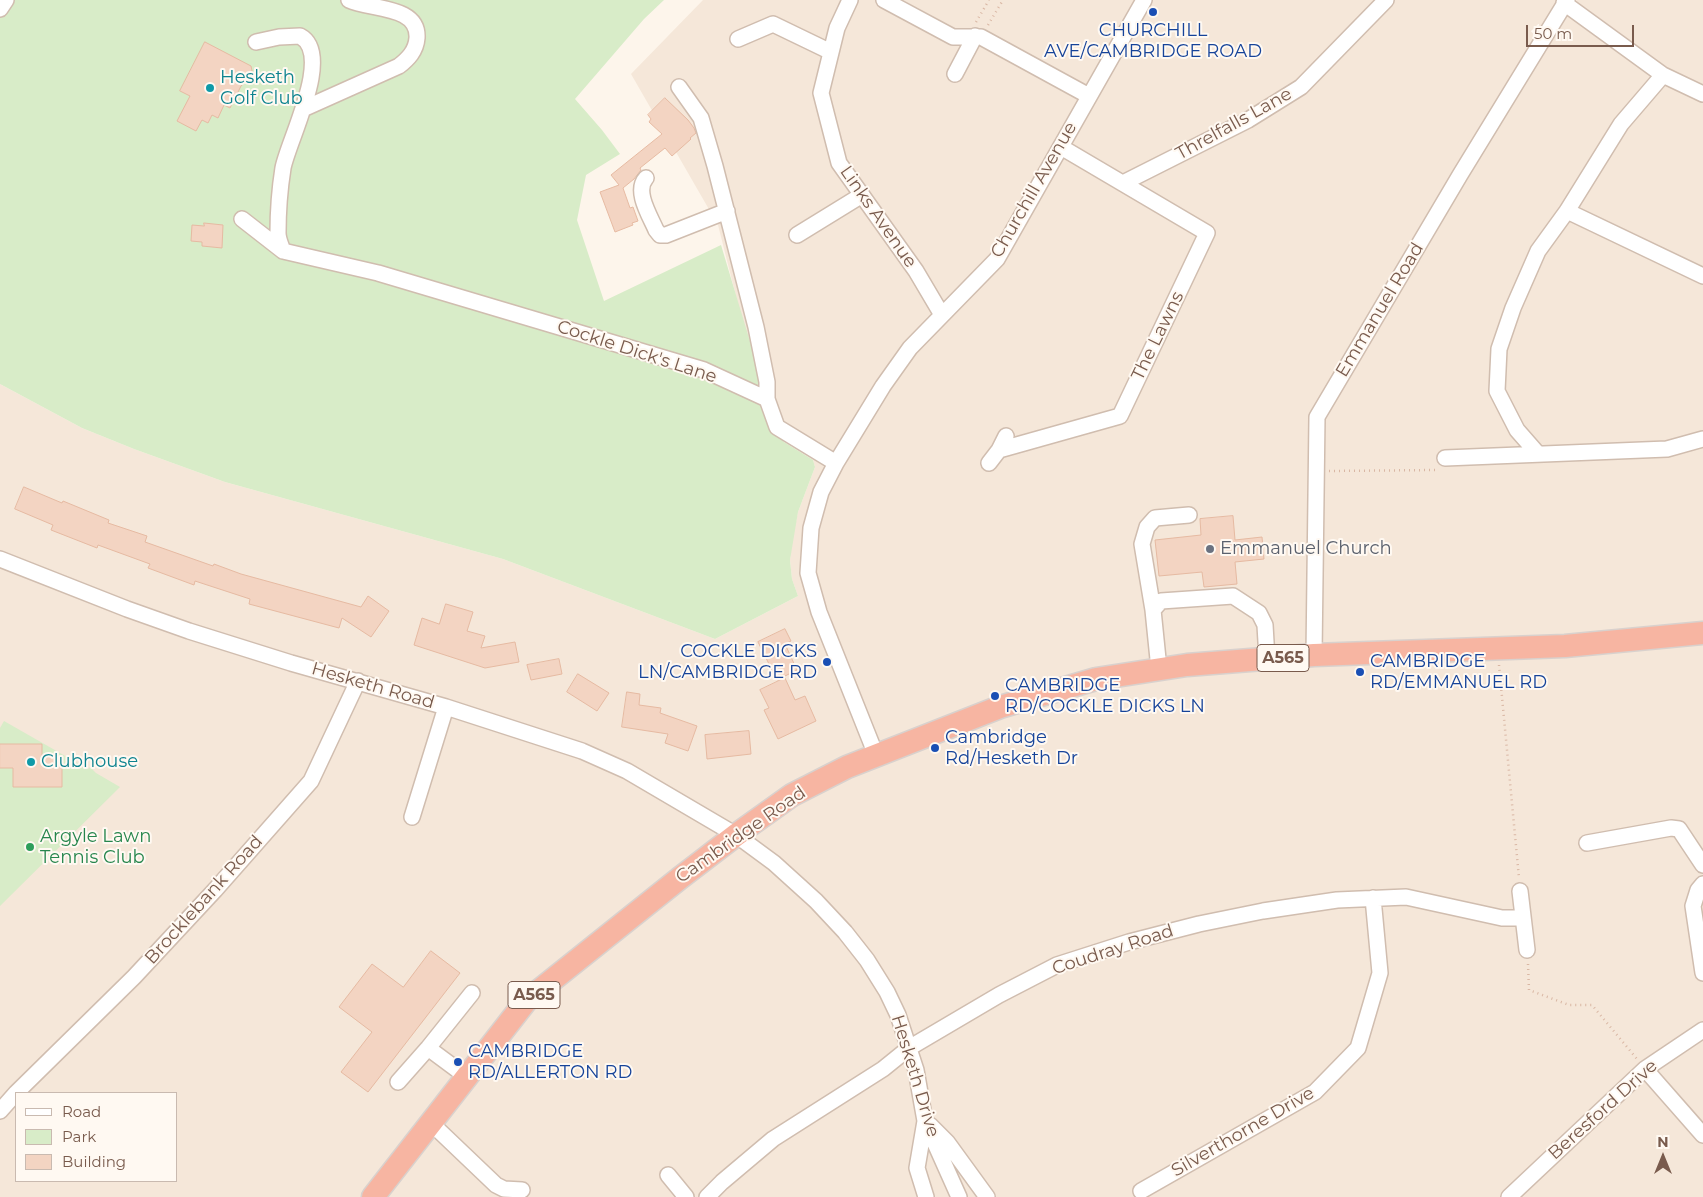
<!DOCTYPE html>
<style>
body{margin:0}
#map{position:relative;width:1703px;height:1197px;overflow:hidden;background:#fdf5eb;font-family:Montserrat,sans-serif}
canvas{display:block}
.legend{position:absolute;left:15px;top:1092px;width:162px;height:90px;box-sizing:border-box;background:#fff9f2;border:1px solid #c9bab0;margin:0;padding:6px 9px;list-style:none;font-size:15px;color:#795b4d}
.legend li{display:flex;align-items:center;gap:10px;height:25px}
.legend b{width:25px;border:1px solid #c9bab0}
.north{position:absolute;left:1638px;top:1132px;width:50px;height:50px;-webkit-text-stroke:4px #fff9f2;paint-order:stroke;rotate:0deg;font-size:14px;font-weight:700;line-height:20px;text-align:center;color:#795b4d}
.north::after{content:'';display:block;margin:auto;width:18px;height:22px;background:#795b4d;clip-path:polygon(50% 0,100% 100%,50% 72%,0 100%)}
.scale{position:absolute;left:1526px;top:25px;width:108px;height:22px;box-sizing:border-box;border:2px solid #795b4d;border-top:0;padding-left:6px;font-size:15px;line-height:18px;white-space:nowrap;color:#795b4d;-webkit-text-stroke:4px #fff9f2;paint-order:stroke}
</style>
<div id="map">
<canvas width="1703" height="1197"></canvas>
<ul class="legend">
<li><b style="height:6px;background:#fff"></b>Road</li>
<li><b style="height:14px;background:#d8ecc8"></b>Park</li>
<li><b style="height:14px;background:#f3d4c2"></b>Building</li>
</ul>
<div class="north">N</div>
<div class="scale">50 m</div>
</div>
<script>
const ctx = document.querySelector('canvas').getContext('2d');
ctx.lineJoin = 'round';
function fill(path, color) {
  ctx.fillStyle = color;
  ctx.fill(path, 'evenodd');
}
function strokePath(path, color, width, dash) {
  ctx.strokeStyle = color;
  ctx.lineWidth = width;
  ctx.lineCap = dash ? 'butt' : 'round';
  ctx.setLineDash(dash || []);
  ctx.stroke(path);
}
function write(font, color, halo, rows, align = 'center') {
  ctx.font = font + ' Montserrat,sans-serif';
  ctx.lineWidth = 4;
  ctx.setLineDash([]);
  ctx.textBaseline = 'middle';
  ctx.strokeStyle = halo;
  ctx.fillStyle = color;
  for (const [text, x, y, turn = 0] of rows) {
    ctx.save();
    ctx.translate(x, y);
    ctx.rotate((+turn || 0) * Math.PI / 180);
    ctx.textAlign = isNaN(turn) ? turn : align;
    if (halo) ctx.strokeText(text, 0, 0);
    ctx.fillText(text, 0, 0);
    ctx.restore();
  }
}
const residential = new Path2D(`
 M703,0H1703V1197H0V384L82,428L134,449L225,482L503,559L715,639L798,596L792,579L790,560L792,540L798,512L815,467L813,460L784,442L769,427L718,225L631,74ZM16,1093H176V1181H16Z`);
const green = new Path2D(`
 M0,0H664L644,19L575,99L602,130L620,154L586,175L577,220L604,301L721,245L761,378L769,427L784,442L813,460L815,467L798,512L790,560L792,579L798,596L715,639L503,559L225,482L134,449L82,428L0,384Z
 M4,721L88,769L90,767L96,773L120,787L0,906V728Z`);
const building = new Path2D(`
 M205,42L251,66L253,75L241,86L230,108L224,105L218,118L212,115L208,123L202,120L196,131L177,121L190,96L180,91Z
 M665,98L688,120L694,128L696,133L690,138L691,139L672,156L665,148L640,168L641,170L634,179L623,188L630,208L633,207L638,221L632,223L633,225L615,232L600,192L619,185L611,175L662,134L649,122L651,119L648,115Z
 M204,223L223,225L222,248L202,246V242L191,241L192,225L204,226Z
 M24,487L62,503L63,501L109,520L108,523L147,536L145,542L213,566L214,564L241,574L361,607L368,596L389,611L371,637L342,618L339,628L249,604L250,599L195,581L194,585L148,568L150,564L98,545L97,548L51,530L53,525L15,509Z
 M1233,516L1235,540L1262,537L1264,559L1235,562L1237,584L1204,587L1202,572L1159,576L1155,540L1201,535L1200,519Z
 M446,604L473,612L467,631L485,636L481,648L515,642L519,662L485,668L414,645L422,618L439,624Z
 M785,629L791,641L785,644L797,670L777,680L758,642Z
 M559,659L562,674L531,680L527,665Z
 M578,674L609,693L597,711L567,692Z
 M785,678L795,700L805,696L816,721L778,739L764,710L769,708L760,690Z
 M627,692L640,694L639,705L661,708L660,713L697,726L688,751L665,743L668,734L622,727Z
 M749,731L751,754L707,759L705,735Z
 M0,744H42V756H62V787H13V768H0Z
 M431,951L460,973L368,1092L341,1072L372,1032L339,1007L372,964L403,987Z`);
const path = new Path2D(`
 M976,22L989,0
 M988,25L1003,0
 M1329,471L1436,470
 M1499,665L1519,878
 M1528,964L1529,990L1569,1005H1592L1637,1059`);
const minor = new Path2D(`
 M850,0L837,28L821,93L839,163L916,271L942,315
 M884,0L953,37H981L1089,96
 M1564,3L1663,75L1703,94
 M0,9L6,0
 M738,39L773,24L831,52
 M256,42L279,37L300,36C334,54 288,141 283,168C280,187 278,214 278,233C278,239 281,245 283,251L378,273L704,370L767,399L777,427L836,463
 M955,74L975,36
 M679,87L701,118L715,166L756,327L767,382V399
 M303,109L399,66C408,59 416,51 417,38C419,5 370,10 349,0
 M646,178C634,191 650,216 656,230L660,235H666L727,211
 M1123,183L1248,120L1301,87L1386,0
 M1567,211L1703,276
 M242,219L283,251
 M797,235L862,195
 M999,450L1120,416L1207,233L1061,147
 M1538,454L1517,430L1497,391L1499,349L1513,308L1538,251L1567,211L1621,124L1663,75
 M1445,458L1667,449L1703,439
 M989,463L999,450L1006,436
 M0,559L127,609L189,631L291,663L446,707L582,751L627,771L736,835L774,863L816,901L845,932L867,960L887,992L898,1015L916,1070L925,1121L959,1197
 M1153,610L1142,544L1147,527L1155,518L1189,515
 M1314,655L1317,417L1460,175L1567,0
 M1159,669L1153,610L1161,601L1233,596L1259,613L1265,625L1267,659
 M876,755L819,612L808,573L811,528L821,492L836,463L883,386L910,348L997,259L1144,0
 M412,817L446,707
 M1587,843L1671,828L1679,829L1703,865
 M1703,884L1698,890L1693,906L1703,973
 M1520,891L1527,950
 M428,1048L467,1077
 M1645,1069L1703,1135
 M398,1082L428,1048L472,993
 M16,1093L134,977L215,890L311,781L358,681
 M0,1111L16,1093
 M925,1121L917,1168L926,1197
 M431,1123L496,1185L504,1189L522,1190
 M930,1125L947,1142L987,1197
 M668,1175L686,1197
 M1141,1191L1315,1092L1358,1048L1380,973L1373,898
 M707,1197L722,1182L773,1139L883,1069L909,1048L999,995L1057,965L1129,942L1199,924L1263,911L1337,900L1406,897L1502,918H1523
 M1509,1197L1645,1069L1703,1030`);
const highway = new Path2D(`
 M373,1197L526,1001L680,878L736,835L792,795L847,767L1000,707L1096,679L1187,665L1314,655L1565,646L1703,633`);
const markers = [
 [1153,12,5,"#1a4fb4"],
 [210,88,5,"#0f9aa8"],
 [1210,549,5,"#6b7280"],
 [827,662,5,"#1a4fb4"],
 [1360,672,5,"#1a4fb4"],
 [995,696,5,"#1a4fb4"],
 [935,748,5,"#1a4fb4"],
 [31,762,5,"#0f9aa8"],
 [30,847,5,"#2e9e5b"],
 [458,1062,5,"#1a4fb4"]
];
const shields = [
 [1283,658,52],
 [534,995,52]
];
const shieldNames = [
 ["A565",1283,658],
 ["A565",534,995]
];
const transitNames = [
 ["CHURCHILL",1153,31,"center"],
 ["AVE/CAMBRIDGE ROAD",1153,52,"center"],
 ["COCKLE DICKS",817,652,"right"],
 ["LN/CAMBRIDGE RD",817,673,"right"],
 ["CAMBRIDGE",1370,662],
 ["RD/EMMANUEL RD",1370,683],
 ["CAMBRIDGE",1005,686],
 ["RD/COCKLE DICKS LN",1005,707],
 ["Cambridge",945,738],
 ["Rd/Hesketh Dr",945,759],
 ["CAMBRIDGE",468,1052],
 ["RD/ALLERTON RD",468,1073]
];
const cultureNames = [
 ["Hesketh",220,78],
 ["Golf Club",220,99],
 ["Clubhouse",41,762]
];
const streetNames = [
 ["Threlfalls Lane",1234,124,-29],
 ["Churchill Avenue",1034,190,-60],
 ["Links Avenue",878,217,55],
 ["Emmanuel Road",1380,310,-59],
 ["The Lawns",1158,336,-64],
 ["Cockle Dick's Lane",637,352,18],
 ["Hesketh Road",373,686,16],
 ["Cambridge Road",741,835,-35],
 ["Brocklebank Road",204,900,-48],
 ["Coudray Road",1113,950,-18],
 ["Hesketh Drive",915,1076,73],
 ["Beresford Drive",1603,1110,-42],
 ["Silverthorne Drive",1243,1132,-30]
];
const worshipNames = [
 ["Emmanuel Church",1220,549]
];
const leisureNames = [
 ["Argyle Lawn",40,837],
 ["Tennis Club",40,858]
];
fill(residential, '#f5e7d9');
fill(green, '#d8ecc8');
fill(building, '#f3d4c2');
strokePath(building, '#e6baa2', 1);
strokePath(minor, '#d0bdaf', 18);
strokePath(highway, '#d9d1cd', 25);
strokePath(path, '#d9b7a4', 2.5, [1, 4]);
strokePath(minor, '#fff', 15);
strokePath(highway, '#f7b5a2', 22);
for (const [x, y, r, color] of markers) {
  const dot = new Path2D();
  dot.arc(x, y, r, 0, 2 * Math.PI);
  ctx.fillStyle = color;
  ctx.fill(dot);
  strokePath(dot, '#fff9f2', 2);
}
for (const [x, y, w] of shields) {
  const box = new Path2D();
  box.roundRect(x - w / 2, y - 13.5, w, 27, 4);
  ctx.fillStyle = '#fff9f2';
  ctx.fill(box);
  strokePath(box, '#795b4d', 1);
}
write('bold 16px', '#795b4d', null, shieldNames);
write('18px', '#164399', '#fff9f2', transitNames, 'left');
write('18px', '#0d838f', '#fff9f2', cultureNames, 'left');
write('18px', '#795b4d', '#fff9f2', streetNames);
write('18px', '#5b616d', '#fff9f2', worshipNames, 'left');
write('18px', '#27864d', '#fff9f2', leisureNames, 'left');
</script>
